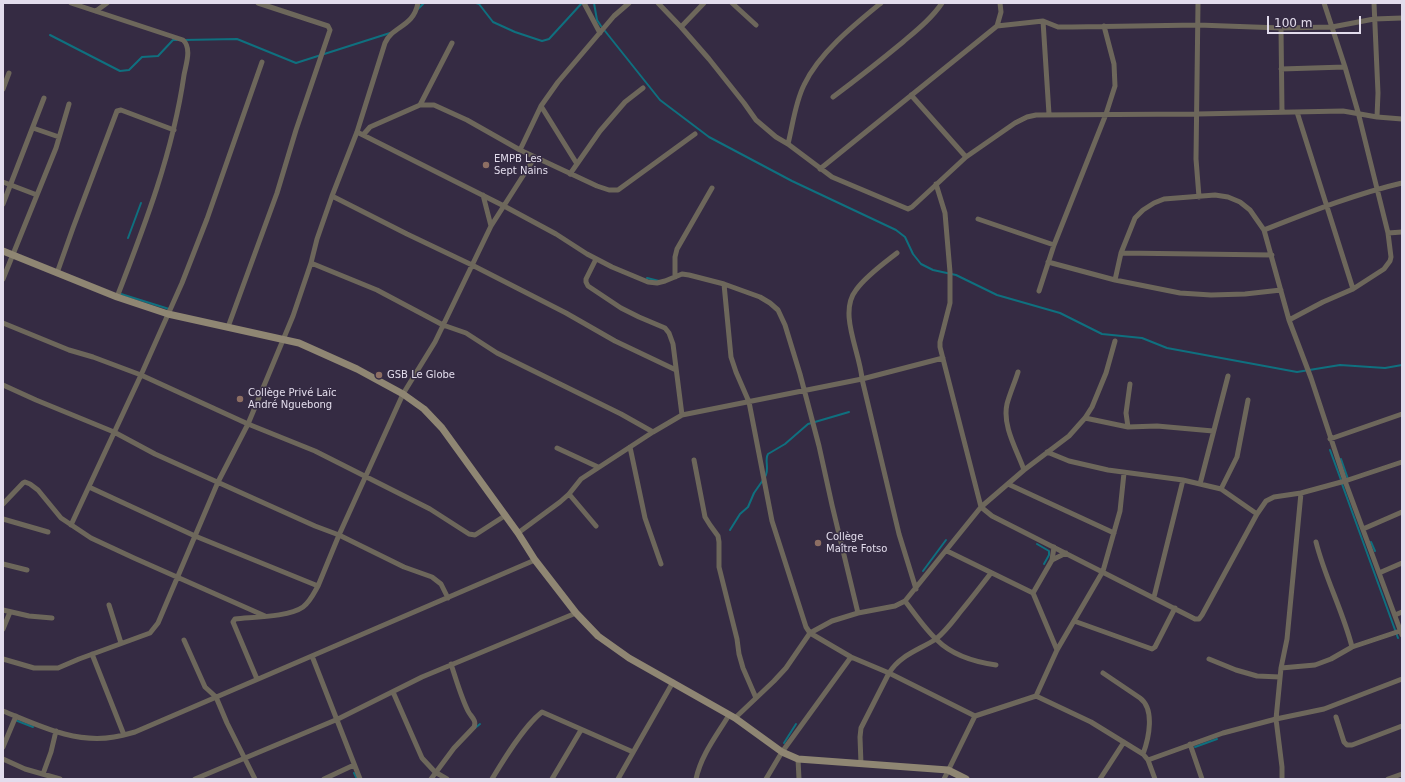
<!DOCTYPE html>
<meta charset="utf-8">
<style>
body{margin:0}
#map{position:relative;width:1405px;height:782px;overflow:hidden;background:#352b43;font-family:"DejaVu Sans",sans-serif}
canvas{display:block}
.frame{position:absolute;inset:0;border:4px solid #e2dcec;pointer-events:none}
.scale{position:absolute;left:1267px;top:16px;width:94px;height:18px;box-sizing:border-box;border:2px solid #e2dcec;border-top:0;padding-left:5px;font-size:12px;line-height:14px;white-space:nowrap;color:#e2dcec;-webkit-text-stroke:3px #352b43;paint-order:stroke}
</style>
<div id="map">
<canvas width="1405" height="782"></canvas>
<div class="frame"></div>
<div class="scale">100 m</div>
</div>
<script>
const ctx = document.querySelector('canvas').getContext('2d');
ctx.lineJoin = 'round';
function strokePath(path, color, width, dash) {
  ctx.strokeStyle = color;
  ctx.lineWidth = width;
  ctx.lineCap = dash ? 'butt' : 'round';
  ctx.setLineDash(dash || []);
  ctx.stroke(path);
}
function write(font, color, halo, rows, align = 'center') {
  ctx.font = font + ' "DejaVu Sans",sans-serif';
  ctx.lineWidth = 3;
  ctx.setLineDash([]);
  ctx.textBaseline = 'middle';
  ctx.strokeStyle = halo;
  ctx.fillStyle = color;
  for (const [text, x, y, turn = 0] of rows) {
    ctx.save();
    ctx.translate(x, y);
    ctx.rotate((+turn || 0) * Math.PI / 180);
    ctx.textAlign = isNaN(turn) ? turn : align;
    if (halo) ctx.strokeText(text, 0, 0);
    ctx.fillText(text, 0, 0);
    ctx.restore();
  }
}
const stream = new Path2D(`
 M476,3L479,4L493,22L515,32L542,41L549,39L582,3
 M594,3L597,20L601,26L660,100L709,137L792,181L896,230L905,237L913,254L921,264L933,270L956,275L997,295L1060,313L1102,334L1142,338L1167,348L1297,372L1340,365L1385,368L1402,365
 M418,9L424,3
 M50,35L120,71L129,70L142,57L158,56L173,40H177
 M183,40L237,39L296,63L390,33
 M128,238L141,203
 M647,278L659,281
 M121,294L169,309
 M1330,450L1341,480
 M1341,459L1348,479
 M765,477C770,468 764,461 768,454L785,444L808,424L849,412
 M1342,484L1398,638
 M730,530L740,514L748,507L754,493L763,480
 M1371,542L1375,551
 M1037,544L1049,551V555L1044,564
 M923,571L946,540
 M15,720L33,727
 M475,728L480,724
 M784,743L796,724
 M1195,747L1217,739
 M354,773L357,779`);
const minor = new Path2D(`
 M71,3L183,40C192,48 186,64 184,75C173,152 145,225 117,297
 M418,3C413,28 393,25 385,43L357,132L332,196L317,239L311,263L293,316L248,424L218,482L195,536L318,586L339,535L403,394L435,342L491,226L535,157
 M584,3L600,33
 M658,3L681,27L709,59L744,103L756,120L776,137L788,144L832,177L908,209L912,207L966,157L1015,123L1027,117L1036,115L1197,114L1343,111L1377,117L1402,119
 M732,3L756,25
 M1198,3L1196,159L1199,197
 M1374,3L1378,93L1377,117
 M96,11L107,3
 M1043,21L1049,114
 M997,26L1043,21L1058,27H1072L1198,25L1281,28L1332,27L1374,19L1402,18
 M681,27L704,3
 M1281,28L1282,112
 M1281,69L1345,67
 M3,89L9,73
 M911,95L966,157
 M833,97C857,79 880,61 903,42C917,30 932,18 942,3
 M420,105L452,43
 M541,106L577,164
 M1297,112L1353,289
 M33,128L59,137
 M357,132L504,206L556,234L587,254L612,267L648,282L657,283L665,281L682,274L689,275L724,284L760,297L770,303L778,310L785,325L800,374L819,446L832,505L858,613
 M363,135L370,127L420,105H434L467,120L520,150L597,186L609,190H618L695,134
 M788,144C793,124 795,103 804,85C819,53 854,25 881,3
 M520,150L541,106L558,82L614,16L629,3
 M820,169L997,26L1001,12L1000,3
 M570,174L600,131L625,102L643,88
 M3,182L37,195
 M936,184L945,213L950,272V303L940,342V347L981,507L992,516L1195,619H1199L1202,615L1257,514L1266,501L1274,497L1301,493L1345,481L1402,462
 M483,195L491,226
 M332,196L407,234L472,265L566,313L615,341L676,370
 M3,204L44,98
 M978,219L1054,245
 M1264,230C1310,212 1355,194 1402,183
 M1388,233L1402,232
 M897,253C883,264 866,276 856,290C838,313 860,352 862,379L899,534L916,589
 M1121,253L1272,255
 M596,259L586,279V282L588,286L621,308L639,317L665,328L669,333L673,344L682,415
 M1048,262L1115,280L1180,293L1211,295L1245,294L1281,290
 M311,263L377,290L443,325L466,333L497,353L621,414L653,432
 M57,273L73,228L117,111L121,110L174,130
 M675,277V257L677,249L712,188
 M3,279L56,148L69,104
 M1115,280L1121,253L1135,218L1143,210L1154,203L1164,199L1215,195L1228,197L1240,202L1250,210L1264,230L1289,320L1311,378L1345,481L1402,635
 M724,284L731,357L736,372L749,402L772,521L806,627L810,633L851,657L889,673L975,716
 M1039,291L1054,245L1106,114L1115,86L1114,64L1104,26
 M1289,320L1323,302L1353,289L1384,269L1390,261L1391,257L1388,233L1358,112L1345,67L1324,3
 M3,323L69,350L93,357L141,375L248,424L315,451L430,509L469,534L475,535L506,515
 M228,327L277,193L296,130L330,30L328,26L258,3
 M1018,372C1015,382 1010,393 1007,404C1002,426 1017,450 1024,470
 M3,385L36,400L114,432L155,454L315,526L339,535L404,567L432,577L441,584L448,598
 M1085,418L1128,427L1157,426L1213,431
 M1128,427L1126,413L1130,384
 M1330,439L1402,414
 M630,447L645,518L661,564
 M557,448L598,467
 M1047,452L1069,461L1108,470L1183,480L1221,489L1257,514
 M694,460L705,517L710,525L718,536L719,542V567L737,639L739,654L743,668L756,698
 M1008,484L1114,533
 M1200,484L1228,376
 M1221,489L1237,457L1248,400
 M569,494L596,526
 M3,504L23,483L25,482L30,484L38,490L61,518L91,538L134,558L265,616
 M3,519L48,532
 M71,525L141,375L182,283L207,219L262,62
 M1363,529L1402,512
 M518,533L560,502L569,494L581,479L653,432L682,415L862,379L943,358
 M1316,542C1325,578 1343,611 1352,647L1400,631
 M947,551L1033,593L1057,650
 M1052,560L1066,553
 M3,564L27,570
 M1379,573L1402,563
 M1033,593L1052,560L1054,547
 M1154,597L1183,480
 M905,601C915,614 925,629 937,640C952,655 975,662 996,665
 M109,605L121,643
 M3,610L29,616L52,618
 M1395,615L1402,612
 M1074,621L1152,649L1155,647L1175,608
 M3,629L10,612
 M184,640L205,687L216,697L227,723L255,779
 M92,654L124,735
 M312,656L360,779
 M3,659L34,668H58L79,659L150,633L158,623L195,536L89,487
 M1209,659L1236,670L1257,676L1280,677
 M1281,668L1315,665L1331,659L1352,647
 M1103,673L1140,698C1155,709 1149,738 1143,754
 M257,679L233,622L235,619C253,617 289,617 303,607C310,602 314,593 318,586
 M393,692L422,758L435,772L447,779
 M1036,696L1057,650L1103,571L1120,511L1124,473
 M3,711C38,725 75,744 114,737C121,736 128,734 135,732L535,560
 M1336,717L1344,742L1347,745H1352L1402,726
 M735,718L774,681L786,668L810,633L832,621L858,613L895,606L905,601L981,507L1024,470L1069,436L1085,418L1092,407L1106,373L1115,341
 M1190,744L1202,779
 M3,747L16,716
 M3,759L25,769L60,779
 M798,759L799,779
 M1148,760L1223,733L1276,719L1324,709L1402,679
 M861,764L860,737L861,728L889,673C900,655 919,650 936,639C945,632 953,621 961,611C971,599 981,586 991,573
 M43,774L51,752L56,731
 M195,779L338,719L422,677L576,613
 M324,779L354,765
 M431,779L454,748L474,727C477,720 471,717 468,711C461,697 456,679 451,664
 M492,779C504,759 524,726 542,712L633,752
 M552,779L581,730
 M618,779L673,682
 M696,779C701,755 717,735 729,715
 M766,779L782,752L851,657
 M944,779L975,716L1036,696L1091,722L1143,754L1148,760L1155,779
 M1100,779L1124,742
 M1282,779V767L1276,719L1281,668L1287,639L1301,493
 M1388,779L1402,774`);
const secondary = new Path2D(`
 M3,251L117,297L168,314L299,343L357,369L403,394L424,409L442,428L518,533L535,560L576,613L598,636L629,658L735,718L782,752L798,759L948,770L966,779`);
const markers = [
 [486,165,4,"#8d6e63"],
 [379,375,4,"#8d6e63"],
 [240,399,4,"#8d6e63"],
 [818,543,4,"#8d6e63"]
];
const poiNames = [
 ["EMPB Les",494,159],
 ["Sept Nains",494,171],
 ["GSB Le Globe",387,375],
 ["Collège Privé Laïc",248,393],
 ["André Nguebong",248,405],
 ["Collège",826,537],
 ["Maître Fotso",826,549]
];
strokePath(stream, '#0f707f', 2);
strokePath(minor, '#6d675b', 5);
strokePath(secondary, '#8f8673', 7);
for (const [x, y, r, color] of markers) {
  const dot = new Path2D();
  dot.arc(x, y, r, 0, 2 * Math.PI);
  ctx.fillStyle = color;
  ctx.fill(dot);
  strokePath(dot, '#352b43', 1.5);
}
write('10px', '#e2dcec', '#352b43', poiNames, 'left');
</script>
